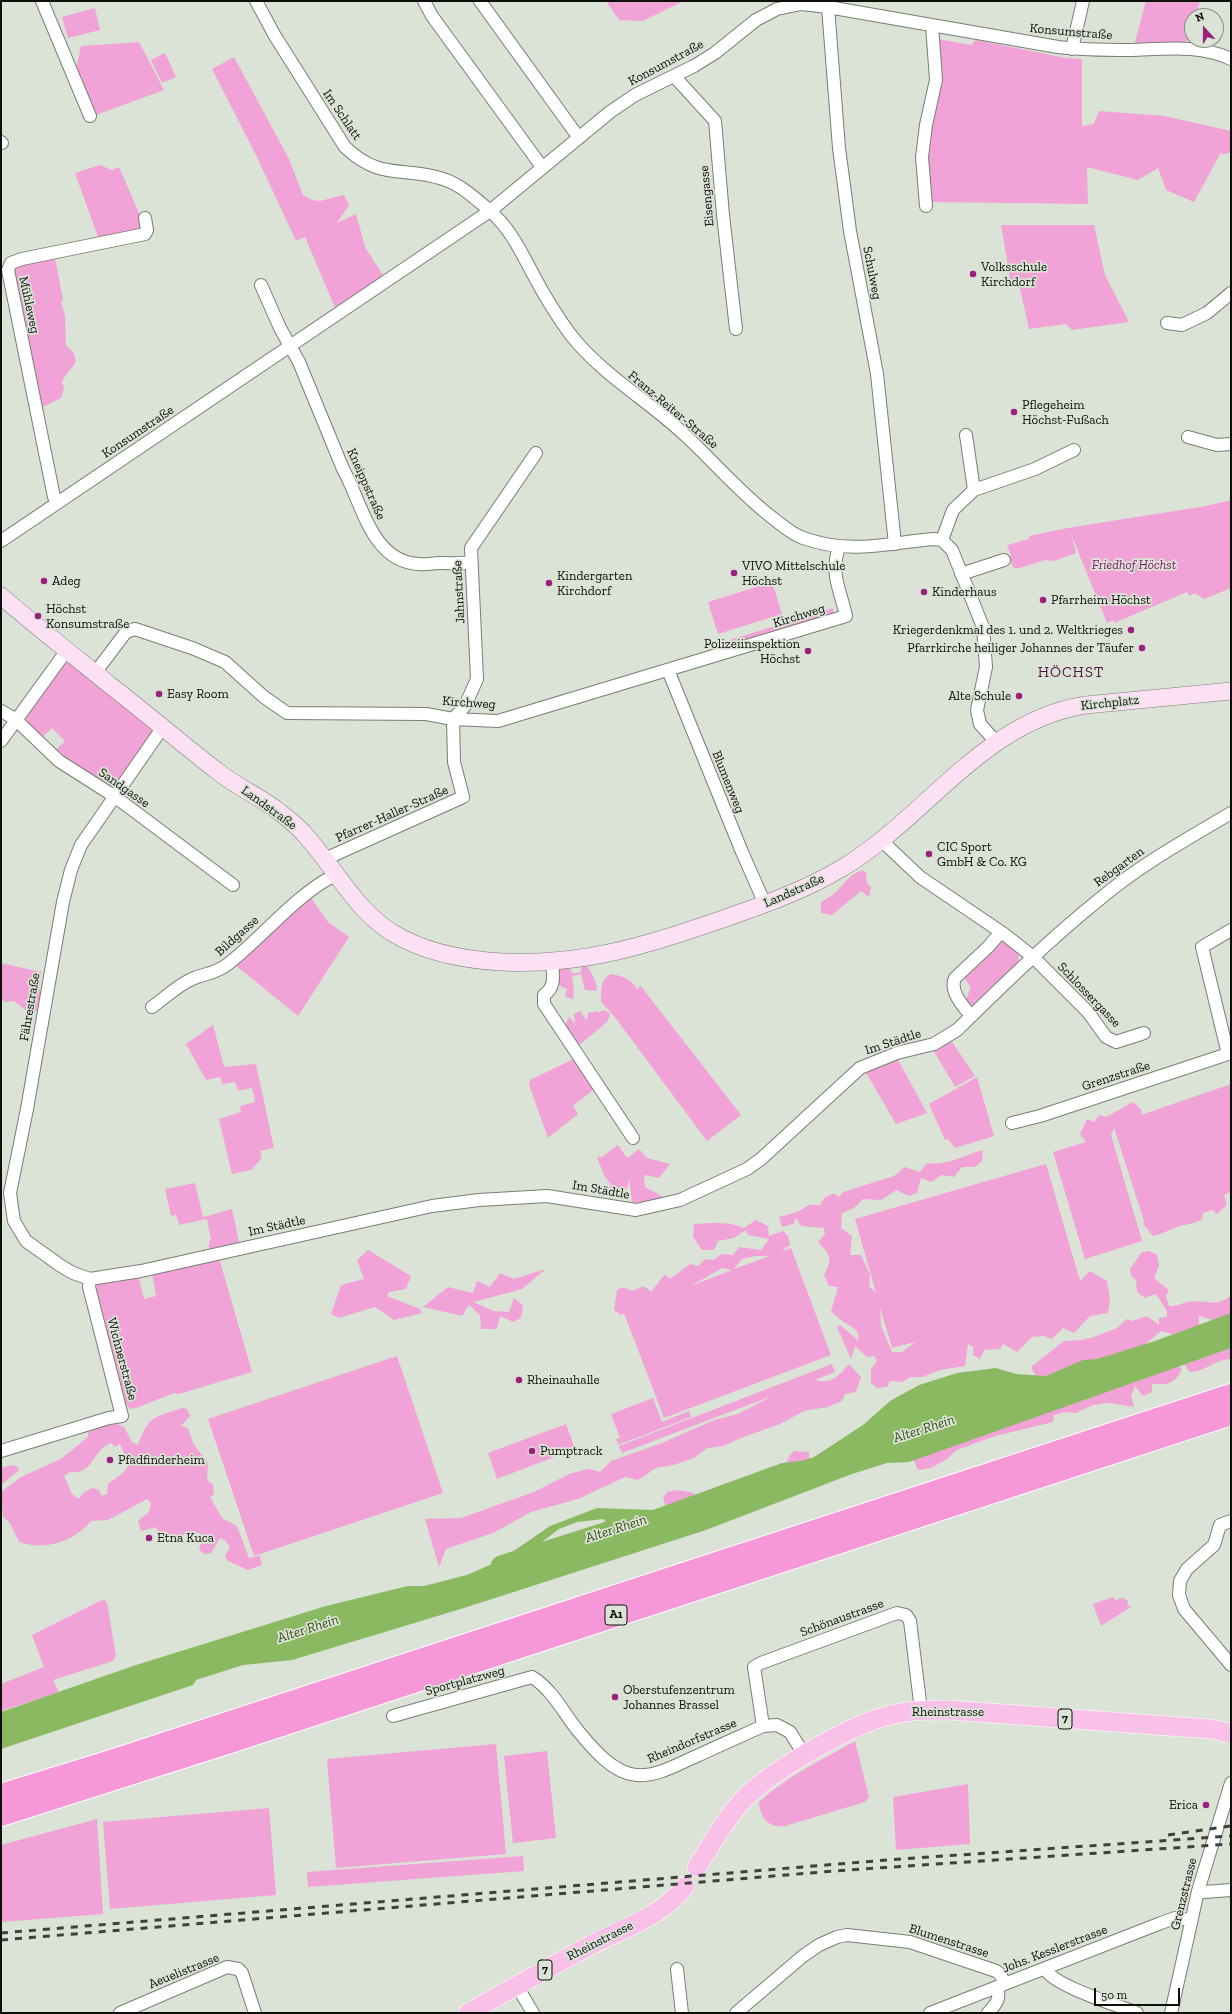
<!DOCTYPE html>
<meta charset="utf-8">
<style>
body{margin:0}
#map{position:relative;width:1232px;height:2014px;overflow:hidden;background:#dbe2d6;font-family:"Zilla Slab",serif}
canvas{display:block}
.frame{position:absolute;inset:0;border:2px solid #0d0f0b;pointer-events:none}
.north{position:absolute;left:1184px;top:8px;width:40px;height:40px;box-sizing:border-box;background:#dbe2d6;border:1px solid #898e85;border-radius:50%;rotate:339deg;font-size:11px;font-weight:700;line-height:16px;text-align:center;color:#0d0f0b}
.north::after{content:'';display:block;margin:auto;width:14px;height:18px;background:#99217c;clip-path:polygon(50% 0,100% 100%,50% 72%,0 100%)}
.scale{position:absolute;left:1094px;top:1988px;width:86px;height:18px;box-sizing:border-box;border:2px solid #0d0f0b;border-top:0;padding-left:5px;font-size:12px;line-height:14px;white-space:nowrap;color:#0d0f0b;-webkit-text-stroke:3px #dbe2d6;paint-order:stroke}
</style>
<div id="map">
<canvas width="1232" height="2014"></canvas>
<div class="frame"></div>
<div class="north">N</div>
<div class="scale">50 m</div>
</div>
<script>
const ctx = document.querySelector('canvas').getContext('2d');
ctx.lineJoin = 'round';
function fill(path, color) {
  ctx.fillStyle = color;
  ctx.fill(path, 'evenodd');
}
function strokePath(path, color, width, dash) {
  ctx.strokeStyle = color;
  ctx.lineWidth = width;
  ctx.lineCap = dash ? 'butt' : 'round';
  ctx.setLineDash(dash || []);
  ctx.stroke(path);
}
function write(font, color, halo, rows, align = 'center') {
  ctx.font = font + ' "Zilla Slab",serif';
  ctx.lineWidth = 3.5;
  ctx.setLineDash([]);
  ctx.textBaseline = 'middle';
  ctx.strokeStyle = halo;
  ctx.fillStyle = color;
  for (const [text, x, y, turn = 0] of rows) {
    ctx.save();
    ctx.translate(x, y);
    ctx.rotate((+turn || 0) * Math.PI / 180);
    ctx.textAlign = isNaN(turn) ? turn : align;
    if (halo) ctx.strokeText(text, 0, 0);
    ctx.fillText(text, 0, 0);
    ctx.restore();
  }
}
const green = new Path2D(`
 M606,1H683L643,21L619,20Z
 M1146,1H1200L1196,16H1192V31L1185,45L1134,46Z
 M95,8L100,30L68,38L62,17Z
 M938,39L971,45L976,40L1066,58L1082,59V126L1094,124L1099,111L1164,116L1231,131V153L1220,154L1194,202L1166,190L1158,168L1138,180L1087,167L1088,204L931,202L927,134Z
 M139,42L164,90L96,115L76,69L81,46Z
 M165,53L176,77L162,83L151,60Z
 M234,57L289,159L303,195L312,200L320,201L344,195L349,205L337,223L356,214L365,247L384,277L336,310L305,237L296,241L256,155L212,69Z
 M100,165L112,170L119,167L144,225L143,228L103,239L98,237L75,173Z
 M1001,225H1094L1105,275L1129,322L1072,330L1066,324L1029,329L1019,284H1011Z
 M55,258L63,300L61,302L65,316L66,346L73,352L76,361C72,369 66,373 62,382L64,389L61,398L43,407L39,402L14,268L21,265Z
 M1231,500V588L1204,599L1195,593L1189,596L1187,592L1114,623L1113,620L1107,623L1071,534L1076,553L1054,561L1045,560L1020,568H1014L1008,558L1011,556L1007,545L1029,539V536L1068,528L1206,506Z
 M772,582L782,614L718,634L708,602Z
 M833,608L834,614L722,649L720,643Z
 M70,662L147,724L152,730L150,736L116,786L106,787L54,752L65,741L52,728L40,739L20,720L64,664Z
 M862,870L866,872L867,884L871,887L869,897L861,891L832,915L821,913V902L834,894L852,875Z
 M311,898L328,922L349,937L298,1016L234,964L270,931Z
 M1003,940C1010,945 1022,951 1018,962L970,1007L967,1004L966,999L971,988L963,976Z
 M1,963L41,972L39,989L45,1000L42,1008L33,1012L24,1009L14,1001L5,1002L1,999Z
 M586,966C592,971 597,984 597,991L585,990L581,974L572,976L574,992L573,999L565,997L567,989L556,984L558,970L569,968L572,973H580L582,967Z
 M610,974C623,976 630,978 638,990L640,985L741,1115L707,1141L614,1016L601,1002C601,991 600,981 610,974Z
 M603,1010L610,1013L608,1021L577,1047L563,1029L569,1017L575,1023L574,1014L580,1011L587,1021L588,1013L597,1011L599,1013Z
 M213,1025L224,1067L256,1064L274,1148L260,1151L262,1158L251,1170L232,1174L219,1119L241,1112L240,1106L255,1102L252,1088L238,1091L235,1082L222,1084L220,1077L206,1080L186,1044Z
 M950,1039L975,1076L955,1087L932,1048Z
 M897,1058L927,1113L896,1124L865,1071Z
 M574,1059L594,1089L573,1106L578,1114L548,1138L529,1085L530,1080Z
 M977,1077L994,1136L955,1148L948,1139L945,1140L929,1104Z
 M1231,1084V1192L1224,1195L1227,1205L1217,1214L1212,1210L1203,1213L1202,1219C1194,1224 1186,1224 1177,1227C1169,1230 1162,1234 1153,1236L1143,1224L1144,1221L1114,1128L1111,1135L1142,1241L1085,1259L1053,1152L1086,1142L1080,1134L1087,1119L1094,1122L1099,1115L1106,1117L1133,1102L1142,1110L1141,1115Z
 M618,1145L627,1158L639,1149L647,1158L670,1164L659,1178L644,1175L645,1187L663,1197L643,1203L632,1202L629,1179L627,1189L617,1193L607,1190L611,1185L604,1175L597,1157H602Z
 M983,1150L982,1161L975,1167H962L954,1177L942,1175L931,1182L921,1178L917,1193L909,1196L896,1190L881,1200L863,1199L854,1208L842,1213L841,1228L852,1236L850,1255H861L870,1274L869,1286L876,1293L855,1219L1046,1164L1080,1281L1090,1271L1107,1281L1110,1298L1108,1313L1090,1316L1074,1333L1063,1328L1052,1339L1044,1336L1032,1337L1017,1352L1003,1344L1000,1349L984,1350L980,1359L973,1355V1347L968,1344L965,1366L940,1370L922,1377H910L903,1382L890,1381L887,1387L877,1388L871,1383V1369L877,1361L874,1356L867,1357L855,1346L851,1359L837,1327L840,1325L859,1341L857,1331C848,1323 838,1320 831,1311L838,1287L829,1286L824,1275C833,1259 831,1256 818,1242L825,1234L824,1228L801,1226L796,1218L793,1224L782,1227L779,1217L797,1212L809,1205H820L824,1198L834,1193L839,1197L843,1192L894,1176L905,1167L920,1172L927,1163C947,1166 964,1155 983,1150ZM880,1307L892,1348L915,1342L902,1352H892L881,1326Z
 M195,1183L203,1217L232,1209L239,1242L209,1249V1241L211,1240L207,1219L179,1225L176,1215L171,1216L165,1189Z
 M756,1220L768,1226L769,1236L783,1231L788,1236L790,1245L781,1251L791,1248L831,1355L664,1418L624,1313L621,1315L614,1310L617,1290L624,1287L632,1291L644,1286L651,1292L665,1274L670,1279L690,1264L698,1266L705,1259L714,1260L721,1254L733,1255L739,1247L761,1250L769,1239L748,1235L746,1230L734,1238L718,1241L714,1250H702L693,1237L694,1224C710,1223 728,1221 744,1228ZM755,1256H770L734,1269L742,1259ZM722,1268L732,1270L691,1286Z
 M368,1250L411,1276L406,1289L389,1292L387,1296L420,1309L422,1313L394,1320L375,1307L339,1318L331,1314L341,1285L364,1279L357,1260Z
 M1149,1251L1157,1255L1159,1266L1154,1278L1169,1290L1166,1296L1169,1306C1177,1307 1181,1303 1188,1302C1205,1299 1214,1308 1231,1296V1320L1221,1322L1199,1316V1326L1175,1335L1161,1331L1142,1347L1048,1377L1036,1376L1031,1367L1064,1341L1082,1340L1094,1337L1117,1328L1127,1319L1132,1321L1147,1316L1159,1325V1318L1167,1317V1311L1156,1294L1145,1298L1137,1292L1136,1280L1131,1276L1130,1269L1142,1252Z
 M219,1258L252,1372L179,1394L174,1393L136,1408L130,1409L125,1402L96,1287L98,1283L138,1275L144,1299L156,1296L152,1272Z
 M546,1269L522,1289L474,1302L493,1311L509,1312L514,1298L523,1305L521,1318L513,1322L500,1316L497,1329H481L480,1315L469,1305L462,1316L423,1307L448,1287L473,1293L477,1281L490,1287L500,1273L514,1279Z
 M1231,1348V1359C1215,1359 1205,1372 1190,1372L1184,1364Z
 M397,1356L443,1493L254,1556L208,1419Z
 M832,1364L835,1372L815,1380C831,1385 840,1375 849,1364L861,1377L856,1392L845,1394L842,1401L828,1407L804,1411L780,1424L738,1439L724,1446L707,1448L694,1458L674,1465L656,1468L638,1480L625,1477L578,1499L531,1512L493,1533L446,1549L439,1567L425,1519L461,1518L534,1492L569,1474L588,1469L600,1472L611,1461L662,1443L714,1420L738,1414L772,1396L622,1453L619,1446Z
 M1178,1366L1182,1369C1175,1384 1168,1385 1152,1384V1392L1143,1396L1135,1386L1131,1396L1134,1407L1110,1403L1093,1405L1076,1413L1064,1412L1054,1415L1053,1422L995,1436L957,1450L947,1459L931,1468L918,1470L912,1456L994,1431Z
 M653,1398L662,1422L689,1411L691,1417L618,1445L616,1439L620,1438L611,1414Z
 M182,1408L187,1409L190,1416L181,1426L188,1428L193,1443L208,1464L207,1481L213,1484L214,1494L210,1497L222,1518L237,1526L249,1558L260,1556L262,1565L248,1570L228,1561L225,1556L230,1547L225,1540L220,1538L211,1553L204,1554L199,1549L202,1539L200,1533L187,1532L175,1543L162,1539L156,1527L141,1531L138,1521L149,1512L151,1503L147,1499L108,1520L91,1521C74,1542 45,1551 19,1542L10,1523L3,1517L1,1492L21,1477L61,1459L88,1437L89,1427L114,1419L119,1425L124,1427L132,1442L138,1445C150,1414 152,1419 182,1408ZM112,1443L114,1447L120,1444L129,1465L123,1473L108,1484L107,1494L102,1496L99,1490L92,1488L83,1493L79,1499L72,1494L64,1476L70,1472C95,1475 92,1448 112,1443Z
 M566,1424L575,1449L497,1479L488,1453Z
 M794,1451L809,1452V1473L785,1465L790,1455Z
 M11,1465L18,1467L19,1470L1,1485V1468Z
 M677,1490L694,1493L697,1505L669,1516L663,1498L667,1492Z
 M1113,1597L1115,1600L1123,1598L1128,1601L1127,1605L1131,1607L1101,1626L1093,1604Z
 M104,1599L107,1603L116,1656L113,1661L53,1680L59,1692L1,1711V1684L44,1667L32,1635Z
 M855,1741L869,1797L865,1802L785,1826C768,1828 760,1818 759,1802C787,1776 822,1760 855,1741Z
 M496,1744L506,1854L336,1868L327,1759Z
 M547,1751L556,1838L513,1843L504,1756Z
 M968,1784L970,1844L896,1850L893,1797Z
 M269,1808L276,1895L110,1909L103,1822Z
 M97,1819L103,1914L1,1922V1845Z
 M523,1856L524,1871L308,1887L307,1872Z`);
const water = new Path2D(`
 M1231,1313V1348L909,1462L887,1463L852,1474L706,1530L464,1608L292,1660L243,1665L196,1680L193,1685L1,1749V1712L136,1665L326,1606L408,1586H424L467,1575L499,1561L550,1526L597,1508L653,1510L782,1463L801,1461L814,1457L863,1425L890,1401L919,1385L957,1373L996,1368L1016,1374L1046,1376L1083,1360L1097,1359L1155,1341ZM604,1519L607,1525L575,1546L570,1547L562,1544L528,1558L526,1554L559,1529L577,1522Z`);
const river = new Path2D(`
 M501,1566L614,1530`);
const street = new Path2D(`
 M42,1L90,116
 M256,1L275,36L345,147C380,181 403,166 443,179C460,184 476,199 490,211C511,229 521,252 534,276C544,295 557,316 570,334C603,376 648,400 686,436C716,464 742,495 774,519C783,526 792,534 803,538C852,555 885,543 934,539L942,540L952,550L983,627L986,667L977,710L980,724L996,742
 M424,1L432,16L542,167
 M480,1L579,138
 M828,7L839,148L850,231L877,374L895,544
 M1072,49L1083,1
 M674,76L715,121L723,215L736,329
 M1,142L2,143
 M926,206L922,157L926,125L936,80L932,25
 M261,285L280,328L299,362L343,469C362,502 371,562 419,564C426,565 433,563 440,563C451,563 461,564 471,562
 M1167,323L1182,325L1207,313L1231,293
 M966,435L974,490
 M1188,437L1217,445L1231,444
 M58,503L54,497L8,270L11,263L22,259L145,234L147,230L145,218
 M942,540L953,510L974,490L1035,469L1074,450
 M1,541L490,211L610,112L635,95L694,66L715,53L756,20L777,9L801,4L828,7L1058,47C1082,50 1107,50 1131,50C1165,49 1200,44 1231,59
 M961,574L1004,560
 M668,670L742,852L765,904
 M95,673L126,632L135,629L192,648L225,662L264,697L287,713L426,714L453,719L498,721L846,616C840,588 830,576 839,546
 M1,711L15,719L59,761L114,796L233,885
 M453,719L465,706L477,679L471,548L536,453
 M163,727L81,845L71,870L63,902L27,1109L10,1193L14,1221L26,1241L61,1266L73,1273L90,1279L141,1271L432,1206L479,1200L547,1196L636,1210L680,1200L747,1169L761,1159L860,1068L897,1053L934,1044L957,1030C1003,985 1051,938 1101,898C1140,865 1187,839 1231,813
 M1,741L67,650
 M881,840L920,877L1004,934L1033,957L1088,1012L1106,1037L1116,1042L1144,1033
 M325,859L463,797L454,762L453,719
 M552,962C553,975 556,987 544,995V1004L633,1138
 M152,1007C165,998 178,985 192,979C206,973 215,974 228,964C264,936 294,896 335,875
 M971,1016C963,1006 949,991 955,978L988,947L1001,932
 M1228,1054L1202,947L1231,930
 M1012,1123L1040,1116L1231,1053
 M1,1451L109,1418L122,1416L89,1287L90,1279
 M1231,1521L1220,1525L1214,1545L1187,1569L1180,1581L1179,1595L1184,1609L1231,1665
 M393,1716L532,1677C553,1690 564,1714 579,1732C593,1749 613,1773 636,1775C658,1777 679,1763 699,1755C720,1745 741,1736 763,1726L777,1725L790,1732L805,1756
 M763,1726L754,1667L761,1663L897,1613L906,1615L910,1621L921,1710
 M1198,1891L1204,1892L1231,1890
 M677,1969L682,2013
 M1045,1969C1054,1986 1117,2005 1137,2013
 M517,1986L533,2013
 M120,2013L227,1967L238,1969L242,1973L255,2013
 M736,2013L803,1956L819,1945L837,1937L847,1935L910,1942L996,1971L1000,1974L1005,1984
 M930,2013L1161,1923L1175,1918L1191,1920
 M988,2013C996,2004 1001,1999 997,1987
 M1171,2013L1198,1891L1231,1783`);
const secondary = new Path2D(`
 M1,596C37,627 74,656 111,686C147,714 181,743 217,771C236,786 258,796 277,810C287,818 298,826 306,836C335,868 354,908 391,932C425,953 463,960 502,962C580,966 645,946 717,921C760,906 802,892 842,868C926,818 984,720 1086,705L1231,691`);
const primary = new Path2D(`
 M697,1867C712,1844 725,1819 744,1799C771,1771 853,1723 891,1715C910,1710 929,1710 949,1710L1210,1729L1230,1733
 M468,2013C509,1990 550,1967 591,1945C624,1928 663,1916 685,1886`);
const highway = new Path2D(`
 M1,1795L108,1762L1231,1395
 M1,1815L230,1742L1231,1414`);
const rail = new Path2D(`
 M1168,1835L1231,1826
 M1,1933L887,1860L1231,1836
 M1,1940L834,1871L1231,1844`);
const markers = [
 [973,274,4,"#99217c"],
 [1014,412,4,"#99217c"],
 [734,573,4,"#99217c"],
 [44,581,4,"#99217c"],
 [549,583,4,"#99217c"],
 [924,592,4,"#99217c"],
 [1043,600,4,"#99217c"],
 [38,616,4,"#99217c"],
 [1131,630,4,"#99217c"],
 [1142,648,4,"#99217c"],
 [808,651,4,"#99217c"],
 [159,694,4,"#99217c"],
 [1019,696,4,"#99217c"],
 [929,854,4,"#99217c"],
 [519,1380,4,"#99217c"],
 [532,1451,4,"#99217c"],
 [110,1460,4,"#99217c"],
 [149,1538,4,"#99217c"],
 [615,1697,4,"#99217c"],
 [1206,1805,4,"#99217c"]
];
const shields = [
 [616,1615,22],
 [1065,1719,14],
 [545,1970,14]
];
const shieldNames = [
 ["A1",616,1615],
 ["7",1065,1719],
 ["7",545,1970]
];
const streetNames = [
 ["Konsumstraße",1071,32,5],
 ["Konsumstraße",666,63,-28],
 ["Im Schlatt",342,115,56],
 ["Eisengasse",707,196,-95],
 ["Schulweg",872,273,79],
 ["Mühleweg",29,305,78],
 ["Franz-Reiter-Straße",673,410,40],
 ["Konsumstraße",138,432,-34],
 ["Kneippstraße",366,484,66],
 ["Jahnstraße",459,592,-93],
 ["Kirchweg",799,616,-17],
 ["Kirchweg",469,703,4],
 ["Kirchplatz",1110,703,-6],
 ["Blumenweg",728,782,68],
 ["Sandgasse",124,788,35],
 ["Landstraße",269,808,36],
 ["Pfarrer-Haller-Straße",392,814,-24],
 ["Rebgarten",1119,867,-36],
 ["Landstraße",794,891,-24],
 ["Bildgasse",237,936,-42],
 ["Schlossergasse",1089,995,46],
 ["Fährestraße",30,1007,-80],
 ["Im Städtle",893,1042,-18],
 ["Grenzstraße",1116,1076,-18],
 ["Im Städtle",601,1190,10],
 ["Im Städtle",277,1226,-12],
 ["Wichnerstraße",122,1359,75],
 ["Schönaustrasse",842,1618,-20],
 ["Sportplatzweg",465,1681,-15],
 ["Rheinstrasse",948,1712],
 ["Rheindorfstrasse",692,1741,-23],
 ["Grenzstrasse",1184,1894,-76],
 ["Rheinstrasse",600,1941,-27],
 ["Blumenstrasse",949,1941,18],
 ["Johs. Kesslerstrasse",1055,1949,-21],
 ["Aeuelistrasse",184,1971,-22]
];
const poiNames = [
 ["Volksschule",981,267],
 ["Kirchdorf",981,282],
 ["Pflegeheim",1022,405],
 ["Höchst-Fußach",1022,420],
 ["VIVO Mittelschule",742,566],
 ["Höchst",742,581],
 ["Kindergarten",557,576],
 ["Kirchdorf",557,591],
 ["Adeg",52,581],
 ["Kinderhaus",932,592],
 ["Pfarrheim Höchst",1051,600],
 ["Höchst",46,609],
 ["Konsumstraße",46,624],
 ["Kriegerdenkmal des 1. und 2. Weltkrieges",1123,630,"right"],
 ["Polizeiinspektion",800,644,"right"],
 ["Höchst",800,659,"right"],
 ["Pfarrkirche heiliger Johannes der Täufer",1134,648,"right"],
 ["Easy Room",167,694],
 ["Alte Schule",1011,696,"right"],
 ["CIC Sport",937,847],
 ["GmbH & Co. KG",937,862],
 ["Rheinauhalle",527,1380],
 ["Pumptrack",540,1451],
 ["Pfadfinderheim",118,1460],
 ["Etna Kuca",157,1538],
 ["Oberstufenzentrum",623,1690],
 ["Johannes Brassel",623,1705],
 ["Erica",1198,1805,"right"]
];
const parkNames = [
 ["Friedhof Höchst",1134,565]
];
const waterNames = [
 ["Alter Rhein",924,1429,-18],
 ["Alter Rhein",616,1529,-18],
 ["Alter Rhein",308,1629,-18]
];
const quarterNames = [
 ["HÖCHST",1071,673]
];
fill(green, '#f1a3d7');
fill(water, '#8ab962');
strokePath(river, '#8ab962', 21);
strokePath(street, '#787e73', 14);
strokePath(secondary, '#787e73', 18);
strokePath(primary, '#fff', 20);
strokePath(highway, '#fff', 24);
strokePath(street, '#fff', 12);
strokePath(secondary, '#fce0f3', 17);
strokePath(primary, '#fac1e8', 19);
strokePath(highway, '#f698d8', 22);
strokePath(rail, '#3f423c', 3, [7, 7]);
for (const [x, y, r, color] of markers) {
  const dot = new Path2D();
  dot.arc(x, y, r, 0, 2 * Math.PI);
  ctx.fillStyle = color;
  ctx.fill(dot);
  strokePath(dot, '#dbe2d6', 1.5);
}
for (const [x, y, w] of shields) {
  const box = new Path2D();
  box.roundRect(x - w / 2, y - 10, w, 20, 3);
  ctx.fillStyle = '#dbe2d6';
  ctx.fill(box);
  strokePath(box, '#0d0f0b', 1);
}
write('bold 12px', '#0d0f0b', null, shieldNames);
write('13px', '#0d0f0b', '#dbe2d6', streetNames);
write('13px', '#0d0f0b', '#dbe2d6', poiNames, 'left');
write('italic 13px', '#7c1764', '#dbe2d6', parkNames);
write('italic 14px', '#314e11', '#dbe2d6', waterNames);
ctx.letterSpacing = '1px';
write('15px', '#4f1640', '#dbe2d6', quarterNames);
ctx.letterSpacing = '0px';
</script>
